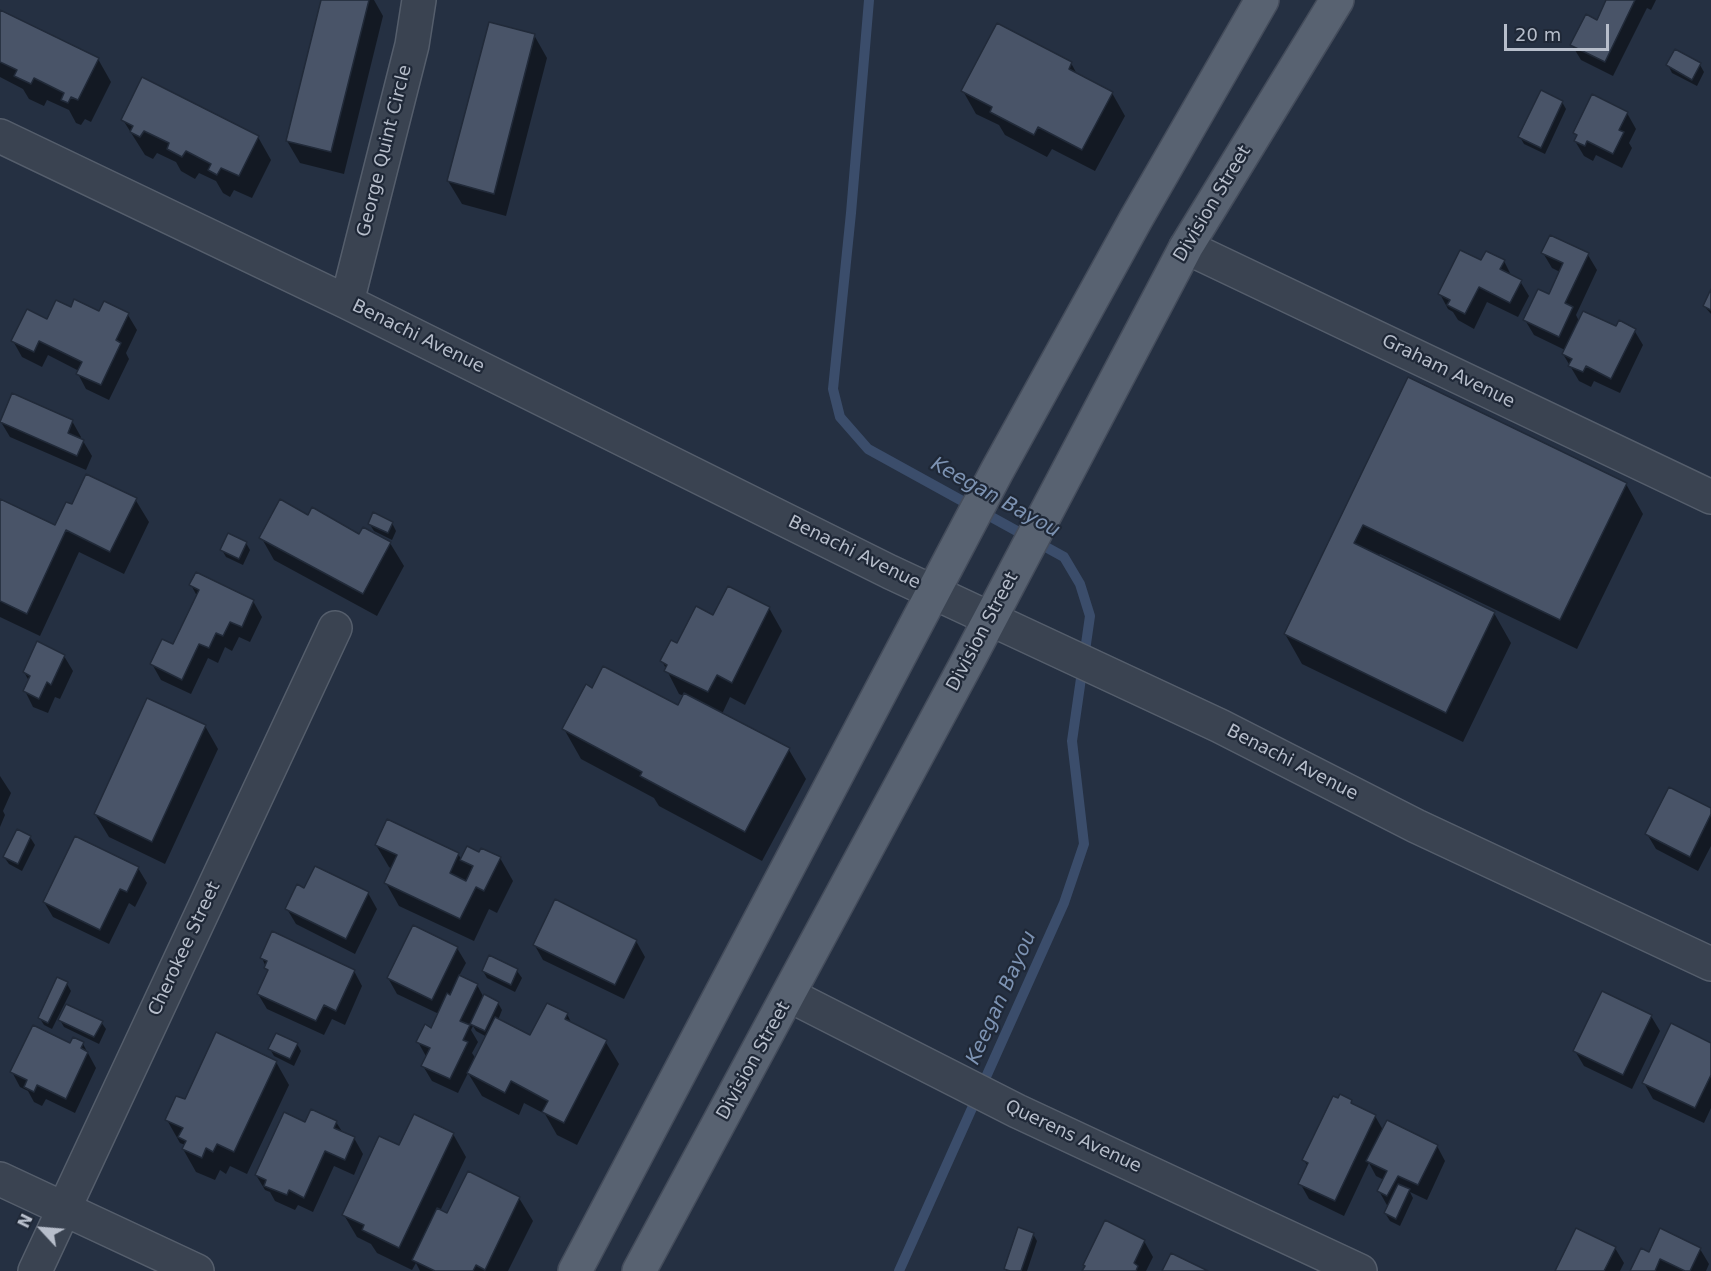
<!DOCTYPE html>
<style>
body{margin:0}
#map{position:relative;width:1711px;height:1271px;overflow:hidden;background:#253042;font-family:"DejaVu Sans",sans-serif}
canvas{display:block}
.north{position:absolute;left:12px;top:1199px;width:60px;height:60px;-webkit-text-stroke:4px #1f2837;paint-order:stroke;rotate:296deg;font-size:16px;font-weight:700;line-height:24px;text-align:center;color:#b7becb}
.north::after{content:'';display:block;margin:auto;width:21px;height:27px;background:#b7becb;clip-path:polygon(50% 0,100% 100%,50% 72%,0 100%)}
.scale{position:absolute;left:1504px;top:24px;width:105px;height:27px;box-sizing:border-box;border:3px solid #b7becb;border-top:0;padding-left:8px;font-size:18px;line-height:21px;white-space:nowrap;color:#b7becb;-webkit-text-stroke:4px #1f2837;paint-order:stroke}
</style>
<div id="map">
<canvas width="1711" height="1271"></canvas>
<div class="north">N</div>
<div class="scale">20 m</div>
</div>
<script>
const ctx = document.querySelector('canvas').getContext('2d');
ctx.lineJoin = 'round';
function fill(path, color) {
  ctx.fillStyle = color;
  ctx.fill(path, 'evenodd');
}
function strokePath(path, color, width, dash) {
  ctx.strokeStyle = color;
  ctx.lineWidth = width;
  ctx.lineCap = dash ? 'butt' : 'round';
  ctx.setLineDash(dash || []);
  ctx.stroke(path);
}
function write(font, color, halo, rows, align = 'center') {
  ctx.font = font + ' "DejaVu Sans",sans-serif';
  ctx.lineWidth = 4.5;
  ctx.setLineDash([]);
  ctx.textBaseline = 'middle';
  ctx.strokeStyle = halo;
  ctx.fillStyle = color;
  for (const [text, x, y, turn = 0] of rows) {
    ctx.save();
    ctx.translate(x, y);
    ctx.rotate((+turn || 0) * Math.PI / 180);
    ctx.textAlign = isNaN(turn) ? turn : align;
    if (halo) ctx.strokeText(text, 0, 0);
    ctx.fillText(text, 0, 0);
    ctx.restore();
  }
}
const shadow = new Path2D(`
 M322,0H374L383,16L344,174L300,163L287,141Z
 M1608,0H1656L1651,10L1647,8L1613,76L1581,60L1572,45L1597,22Z
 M0,11L98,59L111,82L91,122L85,119L81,125L76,123L69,110L47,100L44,106L29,99L23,89L0,77Z
 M534,35L547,58L506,216L462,204L448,181Z
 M1071,63L1078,76L1112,93L1125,116L1095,171L1052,149L1047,157L1005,135L999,125L976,114L963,91Z
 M1668,65H1700L1704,72L1697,86L1672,73Z
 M1562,102L1566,109L1545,154L1524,144L1520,137Z
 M1627,113L1636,129L1629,143L1632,148L1622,168L1596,155L1593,161L1584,156L1575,141L1577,137L1575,133Z
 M123,120L258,137L271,160L252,198L234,190L230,197L223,193L216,181L199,173L195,179L181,171L176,162L157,153L153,159L145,155Z
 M1543,253L1588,255L1597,270L1576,315L1579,321L1634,330L1643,345L1620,393L1594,381L1591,387L1579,381L1563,354L1565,350L1534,335L1525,320L1549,296L1560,272L1552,268Z
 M1504,261L1512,277L1520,281L1529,296L1518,317L1487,302L1474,329L1458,320L1453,312L1448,309L1440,294L1482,262Z
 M1711,292V314L1704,306Z
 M71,309L128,315L137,330L126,353L129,359L109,400L86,389L78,374L79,371L48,355L42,367L22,357L13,341Z
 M1408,379L1626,484L1643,514L1577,649L1380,554L1378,557L1494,613L1511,643L1463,742L1302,664L1285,634Z
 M72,421L81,437L80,440L83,441L92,456L86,470L10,437L1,422Z
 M135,499L149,522L124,574L79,552L40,636L0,617V501L56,527L72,506Z
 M309,517L360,536L390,543L404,566L377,616L274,560L261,537Z
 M369,523H392L396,531L392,540L374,531Z
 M246,543L250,550L243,565L226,557L222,550Z
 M191,585L253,601L262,617L250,642L239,637L232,651L225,647L218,663L208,658L191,694L161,680L152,664L174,646L197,596Z
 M769,608L782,631L745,705L730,697L722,714L789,750L806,779L762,861L659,806L654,798L581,759L564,729L593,690L678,707L684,696L679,694L662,661L678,645L714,617Z
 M64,656L73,671L60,699L55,697L48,713L33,707L25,691L29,681L24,672Z
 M205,726L218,749L165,864L109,837L95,814Z
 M0,776L11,793L3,811L5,815L0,827Z
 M1711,810V846L1698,871L1656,849L1647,834Z
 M17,831L30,837L35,845L22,871L9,864L4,857Z
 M376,845L458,854L462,860L480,854L500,858L513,881L497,913L489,909L474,941L399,906L386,883L392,869L389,867Z
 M138,868L147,883L135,907L129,903L109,944L53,917L44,902Z
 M305,890L368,893L377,909L355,954L296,924L287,909Z
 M636,941L645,957L624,999L543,960L534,944Z
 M457,948L466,963L459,976L477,985L483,996L498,1003L502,1010L498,1020L531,1037L567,1014L572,1024L605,1041L619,1064L577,1145L557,1135L545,1114L524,1103L519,1115L482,1096L468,1073L458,1093L432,1081L423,1066L427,1058L418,1042L432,1030L439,1014L397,994L388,978ZM473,1026L476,1031L487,1037L476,1059L472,1053L478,1042L471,1030Z
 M490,957L517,971L522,978L515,992L487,978L483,971Z
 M262,958L354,971L362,986L345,1025L332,1019L324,1035L267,1009L258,994L268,972Z
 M67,984L71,991L52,1029L44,1025L39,1017Z
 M1651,1016L1660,1031L1632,1089L1584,1066L1575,1051Z
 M60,1020L101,1022L106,1029L99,1044L64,1027Z
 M83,1044L96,1068L75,1113L46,1099L42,1106L34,1102L28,1091L20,1087L12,1072L71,1045Z
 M297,1044L301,1051L294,1066L274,1056L270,1049Z
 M1711,1044V1108L1704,1123L1653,1099L1644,1083Z
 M276,1062L289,1085L247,1174L230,1166L226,1174L220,1170L215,1180L196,1172L183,1149L185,1145L180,1143L167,1120Z
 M1351,1102L1354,1106L1375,1116L1383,1130L1437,1146L1445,1161L1427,1200L1410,1192L1413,1198L1400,1226L1390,1221L1385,1213L1388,1207L1379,1191L1384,1180L1376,1176L1369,1163L1344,1216L1309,1199L1300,1183L1308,1167L1304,1160Z
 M311,1111L336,1122L343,1133L354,1138L363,1154L354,1175L334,1166L313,1212L298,1205L295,1210L275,1201L270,1192L265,1190L256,1175L306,1124Z
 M453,1134L466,1157L440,1211L448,1215L519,1198L533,1221L508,1271H420L416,1263L412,1270L377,1253L371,1244L357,1237L344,1215L400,1147Z
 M1033,1234L1037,1241L1027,1271H1007L1005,1269Z
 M1144,1241L1153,1257L1146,1271H1083Z
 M1615,1248L1624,1263L1620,1271H1557Z
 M1700,1249L1709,1264L1706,1271H1631L1650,1254Z`);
const stream = new Path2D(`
 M869,0L851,213L833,389L840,417L868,449L1064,557L1080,584L1090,616L1072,741L1084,844L1064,903L899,1271`);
const building = new Path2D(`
 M321,0H369L331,152L286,141Z
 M1606,0H1635L1605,62L1570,45L1586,14L1597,20Z
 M0,10L99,58L78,100L71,97L68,103L61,100L64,93L34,78L31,84L14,76L17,70L0,62Z
 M489,22L535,34L494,194L447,181Z
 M997,23L1072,62L1069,69L1113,92L1082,150L1038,127L1034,135L990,112L992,107L961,91Z
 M1675,49L1701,63L1692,80L1666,65Z
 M142,77L259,136L239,176L221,168L217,175L208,170L211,164L186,151L182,157L167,149L169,143L144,131L140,137L130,132L133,126L121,120Z
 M1541,90L1563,101L1541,148L1518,137Z
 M1592,94L1628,112L1619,130L1624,132L1613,154L1587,141L1585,146L1574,141L1577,135L1573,133Z
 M1550,235L1589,253L1565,303L1573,307L1559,337L1523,320L1538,289L1549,294L1563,263L1541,253Z
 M1460,250L1481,260L1486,251L1505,260L1500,269L1522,280L1510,303L1479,287L1465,314L1447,305L1450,300L1438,294Z
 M1711,289V310L1703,306Z
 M74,299L99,311L104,301L129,313L116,340L121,343L101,385L76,374L82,362L39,341L34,352L11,341L27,309L47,319L56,300L71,307Z
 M1583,311L1616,326L1619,320L1636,329L1611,379L1586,366L1583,372L1568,366L1572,359L1562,354Z
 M1408,377L1627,483L1560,620L1363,525L1354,543L1495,612L1446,713L1284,634Z
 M12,393L73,420L68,433L84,440L77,456L0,422Z
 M86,474L137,498L110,552L66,530L27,614L0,601V499L55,525L66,502L72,504Z
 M280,499L308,515L312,507L359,534L363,527L391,542L363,594L259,538Z
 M373,512L393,522L388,533L368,524Z
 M228,533L247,542L239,559L220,550Z
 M196,572L254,600L242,627L230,622L223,636L216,633L209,648L199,644L182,680L150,664L162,639L173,644L199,590L189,585Z
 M728,586L770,607L732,683L717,675L708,692L664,671L667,665L660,661L671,640L677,643L696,606L713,615Z
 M37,641L65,655L51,685L47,682L39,699L23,691L30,676L23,672Z
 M603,666L678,705L684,693L790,748L745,832L640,776L642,772L562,729L586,684L592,688Z
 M147,698L206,725L152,842L94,814Z
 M1669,787L1711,808V814L1690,857L1645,834Z
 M387,819L459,853L450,873L466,881L473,866L460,860L467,846L479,852L481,848L501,857L484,891L476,887L460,919L384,883L397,855L375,845Z
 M17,829L31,836L18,864L3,857Z
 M75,836L139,867L127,892L120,889L100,930L43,902Z
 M315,866L369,892L346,939L285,909L297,884L304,888Z
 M555,899L637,940L615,985L533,945Z
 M413,925L458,947L432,1000L387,978Z
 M272,931L355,970L336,1011L324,1005L316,1021L257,994L268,970L264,968L267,961L260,958Z
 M489,955L518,969L511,985L482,971Z
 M459,975L478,984L460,1021L470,1025L463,1040L468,1042L450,1079L421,1066L430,1048L416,1042L425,1024L431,1028L447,993L450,995Z
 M57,977L68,982L48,1023L38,1018Z
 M1602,991L1652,1015L1623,1075L1573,1051Z
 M484,994L499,1002L485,1031L470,1024Z
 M547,1003L568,1013L565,1019L607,1040L564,1123L542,1112L548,1101L511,1081L505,1093L467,1073L495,1017L530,1035Z
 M66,1004L103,1021L94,1037L58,1020Z
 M1671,1023L1711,1043V1075L1695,1108L1642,1083Z
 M33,1025L70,1043L73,1037L84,1042L81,1048L88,1052L66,1099L37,1085L34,1092L24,1087L27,1080L10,1072Z
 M216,1032L277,1061L234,1152L217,1144L213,1152L206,1148L202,1158L182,1149L186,1141L178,1137L183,1128L165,1120L176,1096L185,1099Z
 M276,1033L298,1043L290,1059L268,1049Z
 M1340,1094L1352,1100L1351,1103L1376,1115L1335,1201L1298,1184L1308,1163L1302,1160L1333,1096L1338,1098Z
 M311,1109L337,1121L334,1128L355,1137L345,1160L325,1151L304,1198L289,1190L287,1195L264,1186L266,1180L255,1175L284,1112L305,1122Z
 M414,1114L454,1133L399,1248L362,1230L364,1225L342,1215L379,1136L399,1145Z
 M1387,1120L1438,1145L1418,1185L1398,1176L1387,1196L1377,1191L1387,1171L1366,1161Z
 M468,1171L520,1197L485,1270L476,1265L473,1271H435L412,1260L437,1208L447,1213Z
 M1398,1184L1410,1189L1396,1219L1384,1213Z
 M1105,1220L1145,1240L1134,1263L1138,1266L1136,1271H1082L1085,1266L1083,1265Z
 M1018,1227L1034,1233L1021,1271H1010L1004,1269Z
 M1576,1228L1616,1247L1604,1271H1555Z
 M1660,1228L1701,1248L1690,1271H1685L1660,1259L1655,1271H1630L1641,1248L1649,1252Z
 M1171,1253L1208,1271H1162Z`);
const minor = new Path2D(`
 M0,136L347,302L890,572L1220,726L1416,826L1711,964
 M1186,247L1711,497
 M347,302L412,45L419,0
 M789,995L1017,1111L1360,1271
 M0,1179L197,1271
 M35,1271L335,628`);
const major = new Path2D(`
 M575,1271L997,471L1136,219L1262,0
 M639,1271L970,657L1186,247L1337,0`);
const streetNames = [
 ["George Quint Circle",385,151,-76],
 ["Division Street",1213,204,-59],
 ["Benachi Avenue",418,337,26],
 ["Graham Avenue",1448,372,26],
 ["Benachi Avenue",854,553,26],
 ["Division Street",983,632,-62],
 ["Benachi Avenue",1292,763,27],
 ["Cherokee Street",185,949,-65],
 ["Division Street",754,1061,-61],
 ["Querens Avenue",1073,1137,25]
];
const waterNames = [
 ["Keegan Bayou",995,498,29],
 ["Keegan Bayou",1002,998,-66]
];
fill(shadow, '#0007');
strokePath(stream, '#3b4d6b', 10);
fill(building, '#495468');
strokePath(building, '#212a39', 1.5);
strokePath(minor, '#555e6c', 36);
strokePath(major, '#444c5b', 36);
strokePath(minor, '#3a4351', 33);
strokePath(major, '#586271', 33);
write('18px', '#b7becb', '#1f2837', streetNames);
write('italic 20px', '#7d93b3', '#1f2837', waterNames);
</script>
